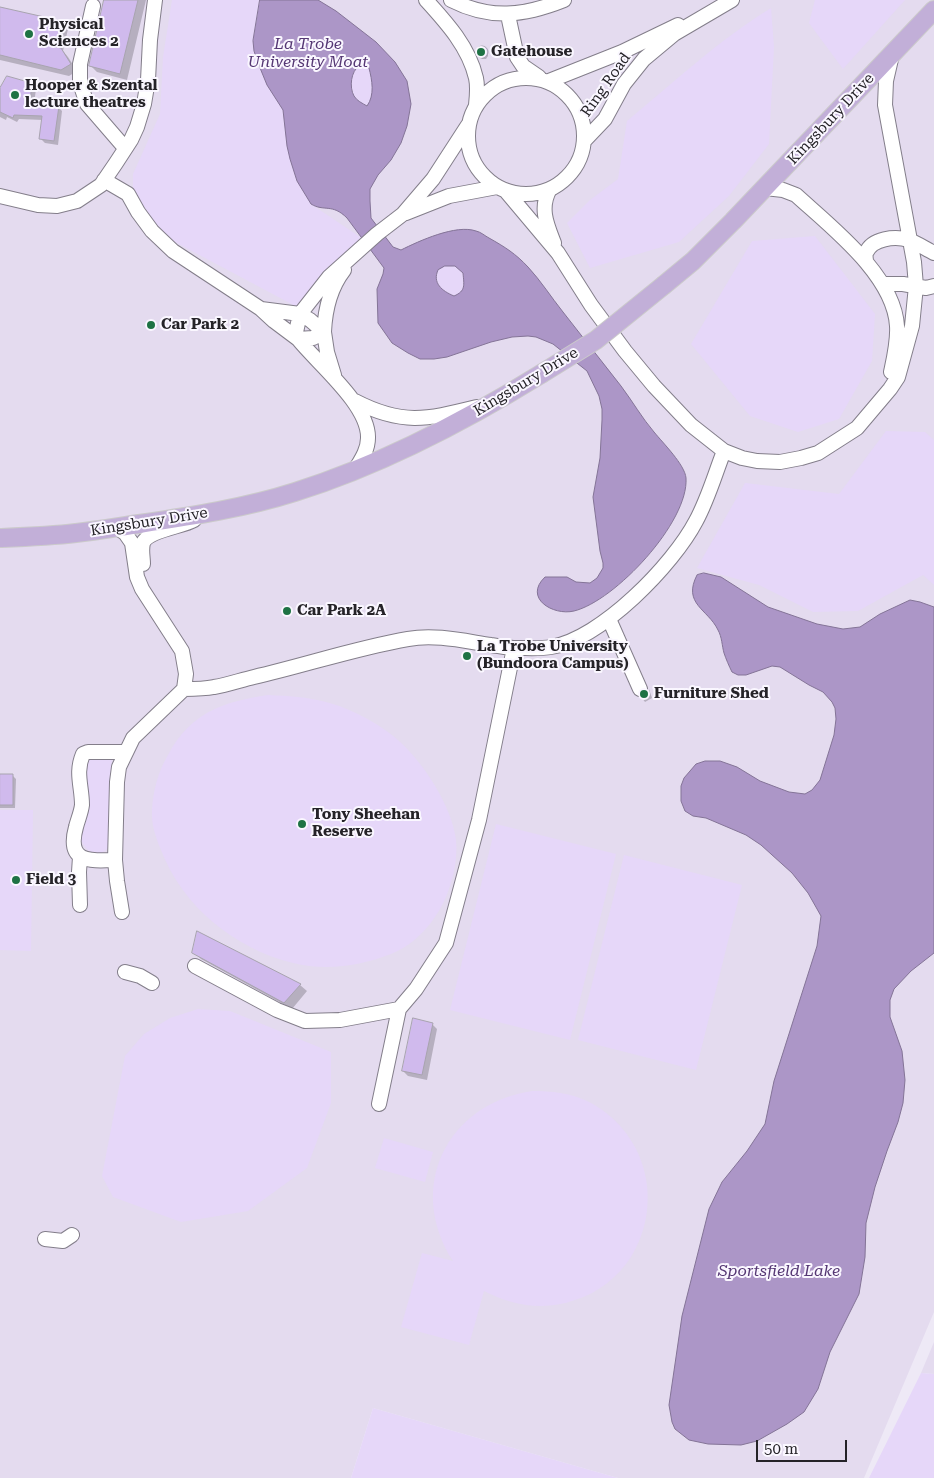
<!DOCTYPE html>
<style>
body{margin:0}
#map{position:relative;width:934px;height:1478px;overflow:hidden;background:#eee9f6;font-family:"Roboto Serif",serif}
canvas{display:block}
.scale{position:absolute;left:756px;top:1440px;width:91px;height:22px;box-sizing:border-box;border:2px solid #252328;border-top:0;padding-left:6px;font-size:15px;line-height:18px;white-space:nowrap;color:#252328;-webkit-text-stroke:4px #faf7ff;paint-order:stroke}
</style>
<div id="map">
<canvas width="934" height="1478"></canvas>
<div class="scale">50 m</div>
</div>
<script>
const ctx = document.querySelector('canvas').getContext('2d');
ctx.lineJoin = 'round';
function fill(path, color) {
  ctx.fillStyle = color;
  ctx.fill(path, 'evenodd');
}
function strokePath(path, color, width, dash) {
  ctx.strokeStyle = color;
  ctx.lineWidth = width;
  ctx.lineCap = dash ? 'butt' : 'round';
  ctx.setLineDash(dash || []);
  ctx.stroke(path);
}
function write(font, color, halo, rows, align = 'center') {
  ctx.font = font + ' "Roboto Serif",serif';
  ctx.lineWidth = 4;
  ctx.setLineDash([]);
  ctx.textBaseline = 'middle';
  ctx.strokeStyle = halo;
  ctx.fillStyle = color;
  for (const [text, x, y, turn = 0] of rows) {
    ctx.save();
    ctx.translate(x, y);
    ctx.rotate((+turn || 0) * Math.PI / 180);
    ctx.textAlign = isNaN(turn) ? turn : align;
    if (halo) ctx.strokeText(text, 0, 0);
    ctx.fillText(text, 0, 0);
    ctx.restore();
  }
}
const built = new Path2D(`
 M0,0H934V1312L864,1478H618L373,1408L351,1478H0Z
 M934,1342V1374L921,1373Z`);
const green = new Path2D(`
 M172,0H259L253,41L258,63L267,85L283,110L287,146L297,181L311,204L363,239L299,308L175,242L157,226L142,207L133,191V174L160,114L163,57Z
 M815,0H905L843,69L809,23Z
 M771,8L774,47L769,144L729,196L679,242L590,268L567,223L590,200L618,179L627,121C673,83 720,39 771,8Z
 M360,66L369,68C372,80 375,95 367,106C362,104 357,101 354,96C349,87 351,71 360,66Z
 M815,236L875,314L872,361L839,419L798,432L750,416L691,344L752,241Z
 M445,266H455L463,273C464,285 466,291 454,296C442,291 432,283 438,270Z
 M886,431L925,432L934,440V585L923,575L858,611L813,612L759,585L697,568L745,483L839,494Z
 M268,695C288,696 307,697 326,702C350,708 380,724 398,740C423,762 452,806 456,840C458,859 453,880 446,897C435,922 416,944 391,954C360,966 326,971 293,963C235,949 182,906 161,850C156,838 151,824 152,810C153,791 158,772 168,755C191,712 223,702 268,695Z
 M90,759C96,759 106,756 112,761L110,776V839L108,848C95,861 85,850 80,837L85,762Z
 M0,810H33L31,951L0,950Z
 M496,824L616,854L570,1040L450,1010Z
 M624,855L742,885L696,1070L578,1040Z
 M198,1009L230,1011L331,1052V1103L307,1168L248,1211L181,1222L113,1197L102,1176L125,1056L144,1034L170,1018Z
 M532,1091C551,1091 570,1093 587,1101C646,1130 665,1202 631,1257C618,1277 598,1293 575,1300C544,1311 513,1306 484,1291L469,1345L401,1327L422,1253L453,1261C406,1188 446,1104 532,1091Z
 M384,1138L433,1152L425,1182L375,1168Z
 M921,1373L934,1374V1478H869Z
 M373,1408L618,1478H351Z`);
const water = new Path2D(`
 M260,0H318L336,11L376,42L395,62L407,81L411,104L407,126L401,143L391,160L378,175L370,189V201L371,218L393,247L401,250C419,241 456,224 476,231C481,232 485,236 489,238C505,247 516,254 528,267C541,281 551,297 563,312C582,337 602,361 621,386C633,402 642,418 654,432C663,443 685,465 686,478C689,522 615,601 574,611C553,616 523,598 545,577H567L576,582L590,583L597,578L603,568V563L600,551L593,497L600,458L602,420V409L599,396L587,371L553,344L536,337L528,336L512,337L491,342L447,357L434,359H420L408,353L392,343L378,323L377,289L383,274L384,268L347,218C332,203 324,212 311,204L297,181L290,159L287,146L283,110L267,85L258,63L254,51L253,41ZM359,66H365L369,68C372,80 375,95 367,106C362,103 357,101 354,96C349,87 351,71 359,66ZM445,266H455L463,273C464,285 466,291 454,296C442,291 432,283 438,270Z
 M704,573L721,577L768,607L817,624L843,629L860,627L880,614L910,600L920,602L934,607V953L911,971L894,989L890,1000V1017L902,1051L905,1080L903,1103L898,1122L887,1151L875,1187L866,1223L865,1257L859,1294L830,1352L818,1389L804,1412L787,1424L757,1441L741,1445L708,1444L689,1440L675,1429L672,1422L669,1405L682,1316L709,1209L722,1182L747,1151L765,1124L774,1081L817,946L821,916L808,893L792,873L761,845L746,835L706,818L693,816L685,811L681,801V786L684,778L696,764L705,761H720L737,767L760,781L789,792L805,794L812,790L820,780L834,735L836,719L835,708L832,702L823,692L809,685L780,667L772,666L746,675H738L732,672C729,666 726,659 724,653C722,646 722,637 718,630C708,609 682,604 697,575Z`);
const shadow = new Path2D(`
 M105,0H146L127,80L97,72L90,65Z
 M0,13L61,22L68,29L63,51L68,57L77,71L69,76L0,60Z
 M483,47L488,52V56L486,59H482L477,51L479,48Z
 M31,84L36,89L34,104L58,107L62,111L58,145L45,143L40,138L43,120L19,119L17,122L7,117L6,120L0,117V88Z
 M649,689L652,698L645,702L642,698L648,695Z
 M0,776H13L16,779L15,808H0Z
 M194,952L300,985L307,991L292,1009L201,959Z
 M432,1024L437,1029L427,1080L408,1076L403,1071Z`);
const building = new Path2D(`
 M104,0H138L120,74L89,66Z
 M0,7L62,21L56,47L61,48L71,64L61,70L0,55Z
 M476 52a6 6 0 1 1 12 0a6 6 0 1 1-12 0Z
 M7,76L32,83L30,102L59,106L54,141L39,139L42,116L14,115L13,118L0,112V88Z
 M0,774H13V805H0Z
 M197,931L301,984L284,1003L192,953Z
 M413,1018L433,1023L422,1075L402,1071Z`);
const minor = new Path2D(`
 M426,0C446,22 469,47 476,78C478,87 477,96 476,105
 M451,0C490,20 524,16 564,0
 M93,6L80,64V83L87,104L125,148
 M508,15L517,57L523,66L539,77
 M468 136a58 58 0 1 1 116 0a58 58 0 1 1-116 0Z
 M549,81L622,52L678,25
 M585,140L605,119L624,84L644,59L674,34L732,0
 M104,180L128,194L138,212L152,231L173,251L261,309L274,321L298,339
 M765,188L783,190L796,195C831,227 894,275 897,326C898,341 894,358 891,372
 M550,189C539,208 547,225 554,243
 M505,190L558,253L591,305L625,351L654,386L691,425L724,451L742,458L757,461L780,462L801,458L818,453L857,428L890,389L898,377L912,326L916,286L914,262L885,105L886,81L892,55
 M0,196L38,205L57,206L77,201L101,185L116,163L131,140L137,127L144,104L148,80L150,40L155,0
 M406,213L449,196L497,187
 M866,261C866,259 865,256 866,253C872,238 895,236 909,240C917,243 926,249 934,253
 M883,284H903L926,288L934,286
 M261,309L300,314L310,320L324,332L327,352L334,375
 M298,339L313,338L324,332C325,310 330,288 344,270
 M355,401C403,426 428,419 477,407
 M355,470C361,460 368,450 368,438C369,405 318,364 298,339L296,332L300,314L329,277L377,234L403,214L433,179L468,125
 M115,527L125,533L132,543L137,577L142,589L182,651L186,674L184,689L133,738L119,767L117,782L115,860L117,881L122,912
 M143,564C143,557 141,550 143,543C148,530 182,527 194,520
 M609,619L640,689
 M184,689C193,689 204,689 214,687C227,685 241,680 254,677C306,665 356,648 408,639C435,634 464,641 491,645C499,646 508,648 517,648C528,648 540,649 551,647C601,639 673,565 696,521C708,499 715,474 724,451
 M115,860C90,861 66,863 76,827C78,819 81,813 82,805C82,786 75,773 83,754L88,752H125
 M80,905L79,872L80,857
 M195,966L277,1010L305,1021L340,1020L399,1009
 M125,972L140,976L152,983
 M379,1104L399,1009L416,989L446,943L479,820L514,648
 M45,1239L63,1241L72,1235`);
const major = new Path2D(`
 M664,285L693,261L733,221L934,10
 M0,538C25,537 51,536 76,533C97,531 118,527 139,524C192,516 245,508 295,492C381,465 465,421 541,374`);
const majorBridge = new Path2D(`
 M541,374L596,340L664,285`);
const markers = [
 [29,34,5,"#1e7244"],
 [481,52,5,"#1e7244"],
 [15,95,5,"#1e7244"],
 [151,325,5,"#1e7244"],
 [287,611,5,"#1e7244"],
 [467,656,5,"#1e7244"],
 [644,694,5,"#1e7244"],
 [302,824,5,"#1e7244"],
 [16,880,5,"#1e7244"]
];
const poiNames = [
 ["Physical",39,25],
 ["Sciences 2",39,42],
 ["Gatehouse",491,52],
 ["Hooper & Szental",25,86],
 ["lecture theatres",25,103],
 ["Car Park 2",161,325],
 ["Car Park 2A",297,611],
 ["La Trobe University",477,647],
 ["(Bundoora Campus)",477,664],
 ["Furniture Shed",654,694],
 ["Tony Sheehan",312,815],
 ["Reserve",312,832],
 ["Field 3",26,880]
];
const streetNames = [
 ["Ring Road",606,85,-55],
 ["Kingsbury Drive",831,119,-47],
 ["Kingsbury Drive",526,382,-31],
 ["Kingsbury Drive",149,522,-9]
];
const waterNames = [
 ["La Trobe",308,44],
 ["University Moat",308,62],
 ["Sportsfield Lake",779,1271]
];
fill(built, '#e4dbef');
fill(green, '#e6d7f9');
fill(water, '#ac96c7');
strokePath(water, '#847497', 1);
fill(shadow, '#0003');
fill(building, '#d0baed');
strokePath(building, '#a8a4af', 1);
strokePath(minor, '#837e8a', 16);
strokePath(major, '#cbcacb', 20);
strokePath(minor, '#fff', 14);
strokePath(major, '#c2afd8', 18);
strokePath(majorBridge, '#cbcacb', 20, []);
strokePath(majorBridge, '#c2afd8', 18);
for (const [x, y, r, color] of markers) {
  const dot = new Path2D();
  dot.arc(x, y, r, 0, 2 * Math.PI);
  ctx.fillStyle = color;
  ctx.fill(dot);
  strokePath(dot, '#faf7ff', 2);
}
write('bold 15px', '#252328', '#faf7ff', poiNames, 'left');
write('15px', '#252328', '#faf7ff', streetNames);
write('italic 16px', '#553774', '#faf7ff', waterNames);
</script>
